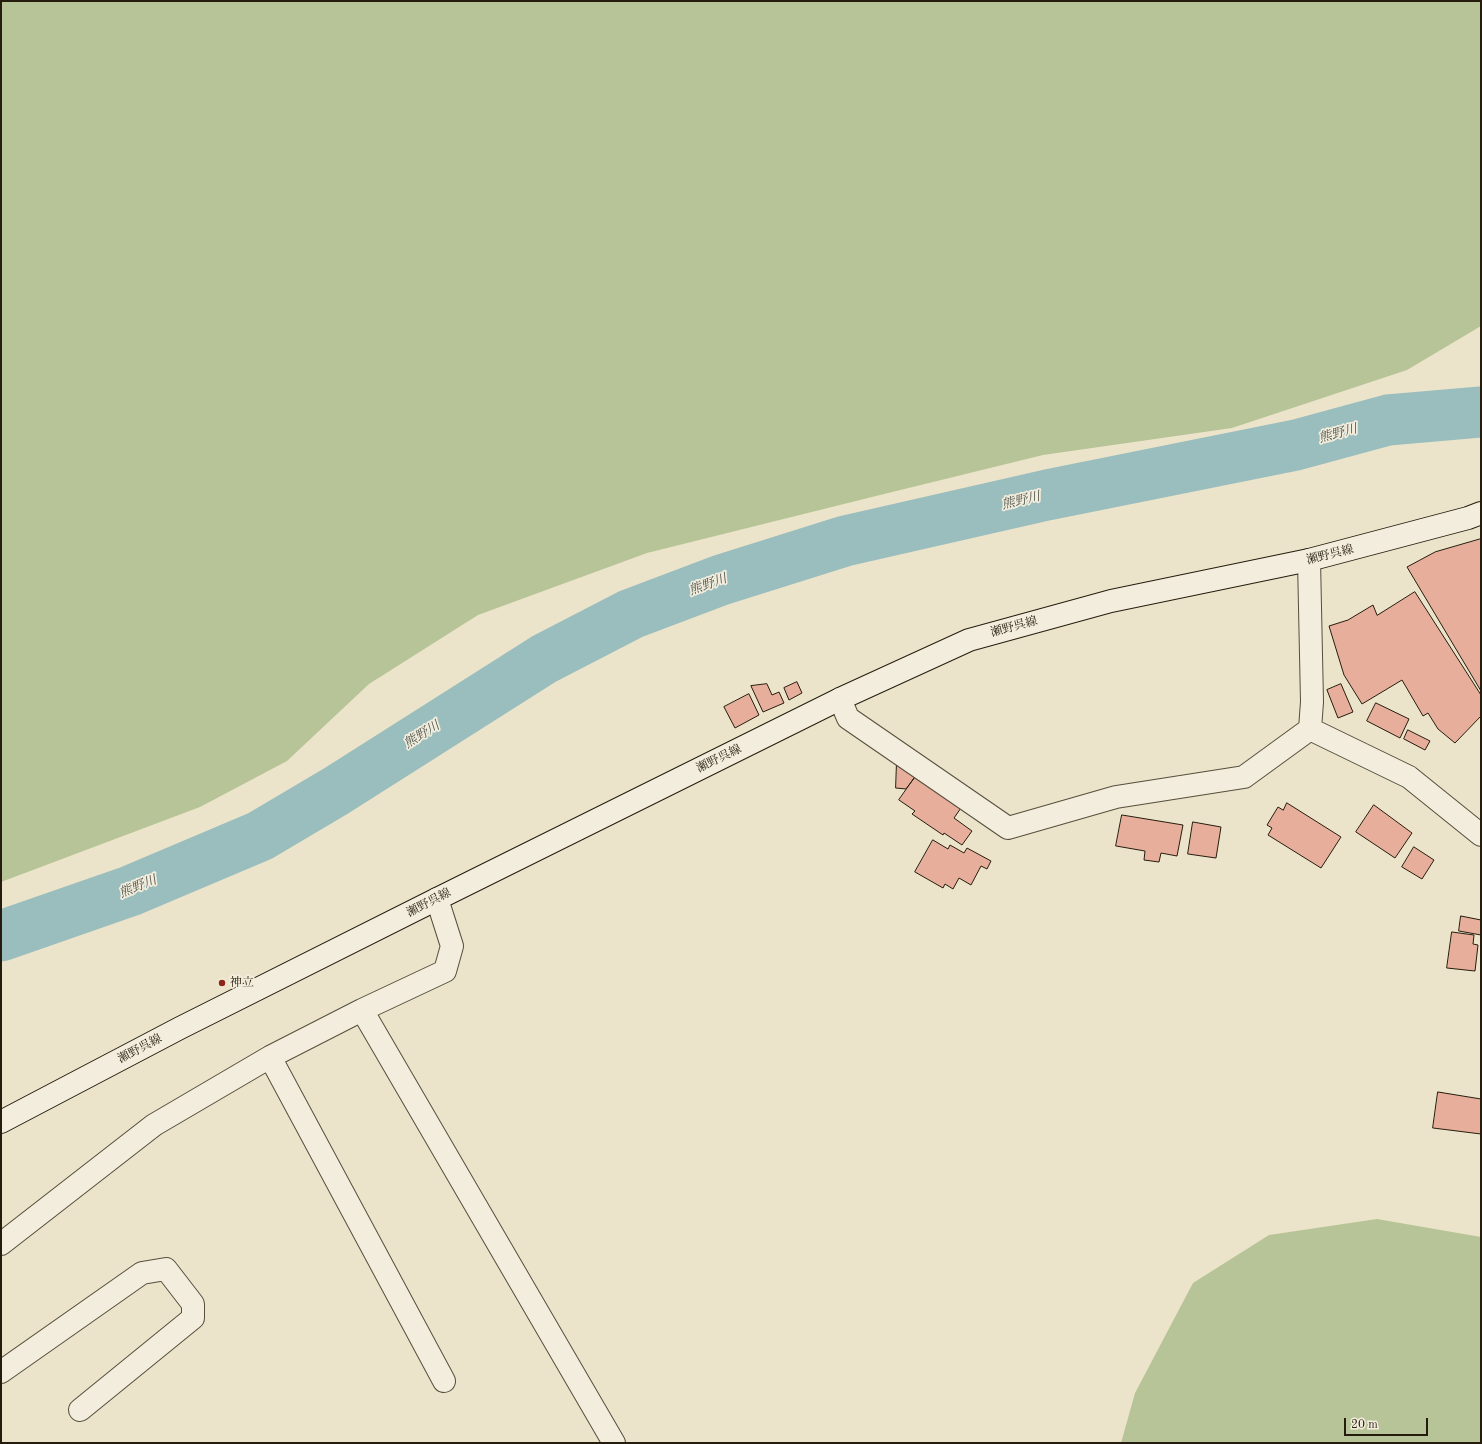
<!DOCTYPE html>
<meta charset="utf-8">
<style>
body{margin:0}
#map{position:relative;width:1482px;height:1444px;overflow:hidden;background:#ebe4ca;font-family:"Old Standard TT",serif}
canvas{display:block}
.frame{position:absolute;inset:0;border:2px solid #261c0d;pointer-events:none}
.scale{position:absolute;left:1344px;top:1418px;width:84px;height:18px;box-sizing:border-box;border:2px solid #261c0d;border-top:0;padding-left:5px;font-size:12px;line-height:14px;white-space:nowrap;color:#261c0d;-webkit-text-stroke:3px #f2eddd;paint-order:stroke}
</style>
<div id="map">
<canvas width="1482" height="1444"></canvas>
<div class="frame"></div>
<div class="scale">20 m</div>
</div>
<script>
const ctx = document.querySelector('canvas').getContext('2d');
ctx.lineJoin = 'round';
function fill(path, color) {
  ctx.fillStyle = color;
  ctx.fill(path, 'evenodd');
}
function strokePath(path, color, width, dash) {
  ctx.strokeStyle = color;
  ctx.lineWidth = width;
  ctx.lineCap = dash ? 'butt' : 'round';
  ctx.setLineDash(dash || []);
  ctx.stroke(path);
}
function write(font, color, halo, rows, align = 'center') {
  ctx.font = font + ' "Old Standard TT","Noto Serif JP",serif';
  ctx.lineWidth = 3.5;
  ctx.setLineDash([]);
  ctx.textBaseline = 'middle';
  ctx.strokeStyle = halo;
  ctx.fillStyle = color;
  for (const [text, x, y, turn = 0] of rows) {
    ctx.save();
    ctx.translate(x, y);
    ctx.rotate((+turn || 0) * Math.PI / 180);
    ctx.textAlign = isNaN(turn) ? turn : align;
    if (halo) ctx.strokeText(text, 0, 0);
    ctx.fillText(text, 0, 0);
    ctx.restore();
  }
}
const green = new Path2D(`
 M1,1H1481V326L1407,370L1232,428L1043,455L880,495L647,553L478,615L369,684L287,761L200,807L1,882Z
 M1377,1219L1481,1237V1443H1121L1135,1393L1193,1283L1269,1235Z`);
const river = new Path2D(`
 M1,936L130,891L260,836L336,791L544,659L631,614L721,580L845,541L1047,495L1296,445L1388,420L1481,412`);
const building = new Path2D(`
 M1481,539V691L1407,567L1435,552Z
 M1415,592L1481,695V716L1455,743L1438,729L1428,713L1423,716L1402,680L1362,704L1344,675L1329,626L1348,620L1373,605L1377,615Z
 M797,682L802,693L789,700L784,688Z
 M767,684L772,695L779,692L784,703L763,712L751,686Z
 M1341,684L1353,712L1338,718L1327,690Z
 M749,694L759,715L735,728L724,707Z
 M1376,703L1409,719L1400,738L1367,721Z
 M1408,730L1430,741L1425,750L1404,739Z
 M897,758L918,773L906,789L896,788Z
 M918,773L963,805L954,818L972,831L962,845L944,833L943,835L912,814L915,811L899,800Z
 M1287,803L1341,837L1321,868L1268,835L1272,828L1267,825L1278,807L1283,810Z
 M1374,805L1412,833L1395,858L1356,832Z
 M1122,815L1183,825L1177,856L1161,853L1159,862L1144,860L1145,851L1116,846Z
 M1193,822L1221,827L1216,858L1188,854Z
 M933,840L948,849L950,845L964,853L967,848L991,861L987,869L981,866L971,885L959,878L953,889L945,884L943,888L915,872Z
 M1414,847L1434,860L1422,879L1402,867Z
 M1461,916L1481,920V935L1459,931Z
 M1452,932L1474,935L1473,944L1478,945L1475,971L1447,968Z
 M1438,1092L1481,1099V1134L1433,1128Z`);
const street = new Path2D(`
 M840,699L848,718L1008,828L1116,797L1244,777L1310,729L1312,702L1309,560
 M1310,729L1409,777L1481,835
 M362,1010L614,1443
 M270,1057L444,1381
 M1,1244L154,1125L270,1057L362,1010L445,971L452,946L437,899
 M1,1372L142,1273L166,1269L193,1304V1318L80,1410`);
const secondary = new Path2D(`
 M1,1122L180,1028L437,899L840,699L969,640L1111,601L1309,560L1468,518L1481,513`);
const markers = [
 [222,983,4,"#8f2418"]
];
const streetNames = [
 ["瀬野呉線",1330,555,-14],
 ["瀬野呉線",1014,627,-15],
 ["瀬野呉線",719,759,-26],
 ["瀬野呉線",429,903,-27],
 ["瀬野呉線",140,1049,-28]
];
const poiNames = [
 ["神立",230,983]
];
const waterNames = [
 ["熊野川",1338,434,-15],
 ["熊野川",1021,501,-13],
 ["熊野川",708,585,-20],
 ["熊野川",422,735,-32],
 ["熊野川",138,887,-22]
];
fill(green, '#b7c497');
strokePath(river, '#9abdbd', 51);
fill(building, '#e7ae9c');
strokePath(building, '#261c0d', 1);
strokePath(street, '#574e3c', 24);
strokePath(secondary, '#261c0d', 24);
strokePath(street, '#f2eddd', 22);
strokePath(secondary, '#f2eddd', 22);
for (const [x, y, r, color] of markers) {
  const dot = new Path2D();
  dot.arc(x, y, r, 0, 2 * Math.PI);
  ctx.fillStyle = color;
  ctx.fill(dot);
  strokePath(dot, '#f2eddd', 1.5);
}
write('12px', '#261c0d', '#f2eddd', streetNames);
write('12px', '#261c0d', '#f2eddd', poiNames, 'left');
write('italic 13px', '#4f544b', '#f2eddd', waterNames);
</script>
